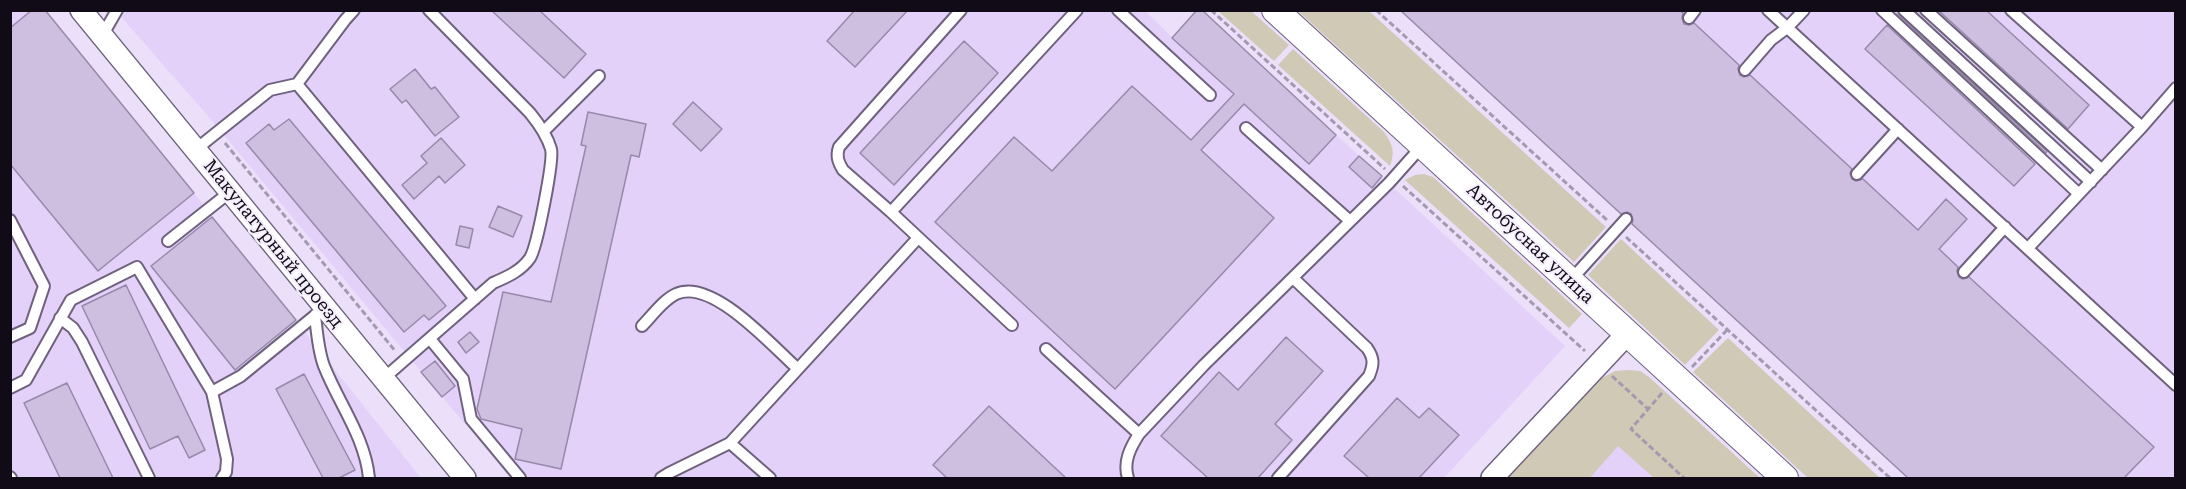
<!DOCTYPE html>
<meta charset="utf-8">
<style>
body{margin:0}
#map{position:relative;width:2186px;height:489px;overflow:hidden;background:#ebdffa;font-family:"Roboto Serif",serif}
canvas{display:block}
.frame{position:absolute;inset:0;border:12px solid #110b17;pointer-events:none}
</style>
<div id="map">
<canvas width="2186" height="489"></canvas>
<div class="frame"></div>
</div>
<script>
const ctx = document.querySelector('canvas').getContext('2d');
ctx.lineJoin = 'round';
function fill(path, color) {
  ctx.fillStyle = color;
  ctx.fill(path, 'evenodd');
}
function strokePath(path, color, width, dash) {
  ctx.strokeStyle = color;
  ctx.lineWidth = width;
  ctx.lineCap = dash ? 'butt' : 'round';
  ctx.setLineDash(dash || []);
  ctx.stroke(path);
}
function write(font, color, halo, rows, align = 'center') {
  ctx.font = font + ' "Roboto Serif",serif';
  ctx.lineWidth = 4.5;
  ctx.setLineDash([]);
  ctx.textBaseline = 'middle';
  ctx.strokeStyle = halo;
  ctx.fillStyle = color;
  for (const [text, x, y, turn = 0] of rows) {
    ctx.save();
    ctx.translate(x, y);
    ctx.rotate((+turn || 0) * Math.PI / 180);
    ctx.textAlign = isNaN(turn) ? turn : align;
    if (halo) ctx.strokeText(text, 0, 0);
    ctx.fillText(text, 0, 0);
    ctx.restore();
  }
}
const built = new Path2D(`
 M1144,10L1172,37L1197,11H1202L1565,346L1444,478H510L208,116L116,11Z
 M10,11H45L194,193L421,478H11Z
 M1400,11H2175V478H1908Z
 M1618,445L1654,478H1590Z`);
const green = new Path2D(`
 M1218,11H1251L1289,45L1274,61Z
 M1298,11H1369L1606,227L1574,262Z
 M1293,49L1384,132C1393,145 1395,152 1390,166L1278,65Z
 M1424,174L1433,177L1582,314L1569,328L1405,180L1415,175Z
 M1621,239L1719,330L1685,365L1588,275Z
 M1728,338L1880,478H1808L1693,372Z
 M1628,370L1640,371L1649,377L1760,478H1654L1618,446L1590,478H1508L1602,378L1615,371Z`);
const building = new Path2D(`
 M32,10H45L194,193L98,271L10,164V28Z
 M491,10H539L586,54L564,78Z
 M855,10H908L855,67L827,41Z
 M1197,10H1202L1336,135L1309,164L1244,104L1201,150L1274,218L1115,389L935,222L1014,137L1052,171L1132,86L1191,140L1234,94L1172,38Z
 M1400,10H1680L1683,13L1682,18L1684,24L1689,25L1694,23L1739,65L1738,69L1740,75L1744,77L1750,75L1852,169L1850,173L1852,179L1856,181L1863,179L1918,230L1946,199L1967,219L1939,249L1958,267L1957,271L1959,277L1963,279L1969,277L2154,447L2124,478H1908L1632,224L1633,220L1631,214L1627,212L1621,214Z
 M1938,10H1986L2089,105L2068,129Z
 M1897,14L2047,151L2046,153Z
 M1887,25L2035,164L2014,186L1865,49Z
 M964,41L998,73L894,185L860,153Z
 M415,69L431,89L435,87L459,117L435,136L406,100L402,103L390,89Z
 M693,102L722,129L701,151L673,124Z
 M588,112L646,124L639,157L631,155L561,469L515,459L522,429L481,419L477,409L503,292L551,302L586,146L581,145Z
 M289,119L446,306L429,320L424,315L404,332L246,143L269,124L274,130Z
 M441,138L465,165L445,183L439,176L414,199L402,185L427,163L421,156Z
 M1359,156L1382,176L1372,188L1349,167Z
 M498,206L522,216L513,237L489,227Z
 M212,217L296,320L235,370L151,266Z
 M460,226L473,229L469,248L456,245Z
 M126,285L205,450L189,458L178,436L150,449L82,306Z
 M470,332L479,342L466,353L458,342Z
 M1286,337L1323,371L1275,424L1292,440L1258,478H1208L1161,436L1219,372L1238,390Z
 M435,361L455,386L442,397L421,372Z
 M304,374L355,470L339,478H323L276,389Z
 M67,383L113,478H60L24,403Z
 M1397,398L1419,418L1429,408L1459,435L1419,478H1369L1344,456Z
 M989,406L1052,465L1066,478H947L933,465Z`);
const path = new Path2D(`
 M1211,10L1385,169
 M1376,10L1608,221
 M225,143L396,352
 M1403,186L1585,351
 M1626,237L1890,478
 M1692,367L1728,329
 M1612,376L1648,409
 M1662,393L1631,429L1684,478`);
const service = new Path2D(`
 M1118,10L1210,95
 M1768,10L2176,385
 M1882,10L2079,194
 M1904,10L2091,182
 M1926,10L2102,170
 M2011,10L2142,127L2028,248
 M1689,18L1695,10
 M102,36L117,10
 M1745,70L1771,40L1787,28L1804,10
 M297,84L475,299
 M2142,127L2176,88
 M1246,128L1350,221
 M544,131L599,76
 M195,150L270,90L297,84L345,20L354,10
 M1857,174L1898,129
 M891,212L843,170C838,162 836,156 839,147L961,10
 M10,220L44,286L30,328L10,337
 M168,241L230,192
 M1964,272L2005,227
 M1570,281L1626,219
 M315,315C317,332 318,350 324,366C339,404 365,437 369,478
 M60,318L73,328L82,342L149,478
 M1012,325L891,212L1077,10
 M642,326C652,316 663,300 676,294C712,277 773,347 798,369
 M430,339L463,379L471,419L520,478
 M1046,349L1139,434L1204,365L1389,183L1422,146
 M383,379L493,283C507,277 521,271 530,258C537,247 554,160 551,149C547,135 539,124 530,113L429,10
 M10,388L26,380L71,300L137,267L212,392L227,459L226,472L222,478
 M212,392L241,376L318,313
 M730,443L770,478
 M10,477L11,478
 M661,478L669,473L730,443L918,238
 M1128,478C1123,462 1130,448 1139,434
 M1278,478L1369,376C1374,364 1374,358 1367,348L1293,278`);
const minor = new Path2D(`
 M81,10L465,478
 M1492,478L1627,334`);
const tertiary = new Path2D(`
 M1275,10L1785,478`);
const streetNames = [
 ["Макулатурный проезд",273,244,51],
 ["Автобусная улица",1530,244,43]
];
fill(built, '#e3d1fa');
fill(green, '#d0c9b5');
fill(building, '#cebfe1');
strokePath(building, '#9789a9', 1.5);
strokePath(service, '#6f627f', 14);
strokePath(minor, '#6f627f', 24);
strokePath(tertiary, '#6f627f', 28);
strokePath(path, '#a49ab0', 3, [6, 3]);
strokePath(service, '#fff', 10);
strokePath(minor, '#fff', 21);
strokePath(tertiary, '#fff', 26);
write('18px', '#110b17', '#f5effd', streetNames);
</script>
